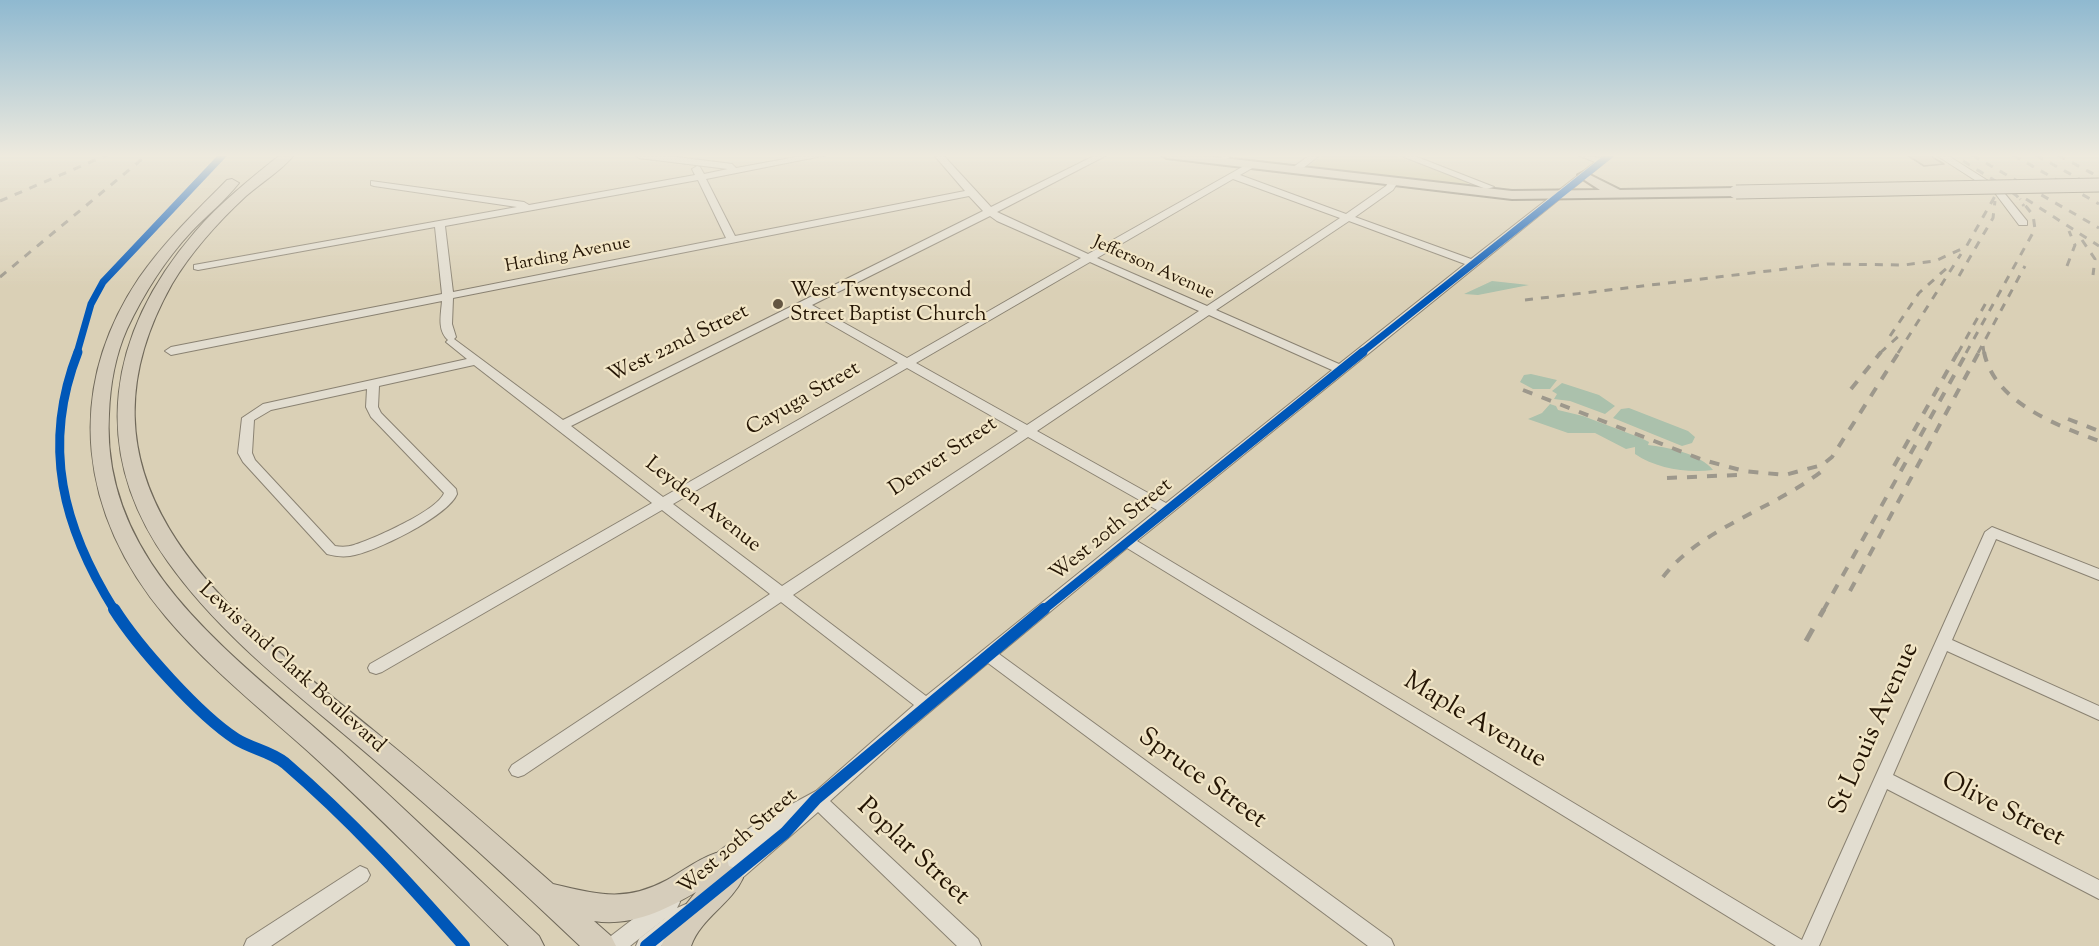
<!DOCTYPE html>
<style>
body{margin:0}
canvas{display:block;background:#dad0b6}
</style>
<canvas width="2099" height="946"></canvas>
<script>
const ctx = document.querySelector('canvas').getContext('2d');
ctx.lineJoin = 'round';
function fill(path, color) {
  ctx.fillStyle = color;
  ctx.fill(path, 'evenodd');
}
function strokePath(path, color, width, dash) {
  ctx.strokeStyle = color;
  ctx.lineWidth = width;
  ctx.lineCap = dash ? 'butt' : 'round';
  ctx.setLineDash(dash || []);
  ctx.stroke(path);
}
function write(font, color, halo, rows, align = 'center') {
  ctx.font = font + ' "Sorts Mill Goudy",serif';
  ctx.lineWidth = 4.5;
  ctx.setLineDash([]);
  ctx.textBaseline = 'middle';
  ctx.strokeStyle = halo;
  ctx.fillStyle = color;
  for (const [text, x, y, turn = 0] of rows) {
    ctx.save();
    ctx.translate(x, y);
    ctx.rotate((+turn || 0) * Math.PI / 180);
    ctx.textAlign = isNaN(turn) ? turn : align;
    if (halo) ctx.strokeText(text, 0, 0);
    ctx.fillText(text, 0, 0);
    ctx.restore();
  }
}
const green = new Path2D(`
 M1324,155H1393L1465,180L1470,186L1307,167Z`);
const water = new Path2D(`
 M1492,281L1529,285L1478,295L1464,294Z
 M1531,374L1557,380L1550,389H1533L1520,382L1524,375Z
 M1562,383L1599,395L1615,406L1605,414L1570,401L1554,399L1557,394L1552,391Z
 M1550,404L1556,406L1558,410L1583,416L1641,438L1649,442L1648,445C1667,447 1701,454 1713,470C1687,473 1657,469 1635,454V447L1626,449L1595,433H1568L1528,419L1542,413Z
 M1629,408L1688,431L1695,437L1692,443L1682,446L1613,418L1621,409Z`);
const building = new Path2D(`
 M1907,155H1929L1944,164L1924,166Z`);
const minor = new Path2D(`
 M635,155H661L732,164L736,168L807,155H827L706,179L735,236L965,191L934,155H943L991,207L1096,155H1107L997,212L1088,254L1251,162L1256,165L1254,167L1240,175L1346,214L1386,186L1390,180L1393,179L1398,182L1393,190L1355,217L1471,259L1595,162L1578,155L1601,158L1604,155H1614L1137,541L1802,940L1985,532L1992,527L1997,529L2099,569V580L1996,539L1952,640L2099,706V720L1947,651L1893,775L2099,880V899L1887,789L1819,946H1776L1127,548L999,654L1391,939L1394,946H1368L988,663L907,731L830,801L978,939L981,946H957L818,812L733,886L726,889L719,886L716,880L719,874L726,868L713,876L706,873L703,867L706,861L755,824L816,791L914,705L781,602L524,775L518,777L512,775L509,770L512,765L770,594L662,510L382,672L376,674L370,672L368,668L370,664L652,503L474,365L379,386L378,407L381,413L456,489L457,494C448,516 374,553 350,556C342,557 334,556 327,554L243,462L238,453L242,418L263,404L467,359L446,342L448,340C437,330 441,314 442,301L171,355L165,351L171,347L442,294L435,227L198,270L194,269V265L517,207L374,186L371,185V181L524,202L529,205L695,175L692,169L697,166L700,167L704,174L728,169L639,158ZM1233,179L1340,218L1207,306L1097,258ZM698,180L726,238L453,292L445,226ZM969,196L983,211L563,420L454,339L456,337L452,324L453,298ZM990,216L997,221L1081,258L907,358L812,305ZM1349,221L1465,264L1339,364L1216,310ZM1090,262L1199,311L1027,425L916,363ZM804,309L898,363L663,497L571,426ZM1209,315L1332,370L1166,503L1037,431ZM907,368L1018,431L782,586L673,504ZM367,389L366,407L371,417L444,493C437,511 373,539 354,545C348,547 341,547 335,546L255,460L252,453L254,420L271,410ZM1028,437L1157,510L926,696L793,595Z
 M1217,155H1228L1230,157L1225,160Z
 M1310,155H1320L1298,172H1292V168Z
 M1399,155H1412L1494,187L1486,189Z
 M1936,155H1947L2001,189L2027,221V225H2019L1995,193Z
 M360,866L367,869L370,875L367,881L271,946H244L247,939Z
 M670,893L677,896L680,902L677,908L686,904L693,907L696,913L693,919L661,946H636L639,939L669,915L630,946H604L607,939L663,896Z`);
const major = new Path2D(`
 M1162,155H1197L1512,191L1600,190L1580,177L1578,175L1584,172L1620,190L1736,188L1742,192L1736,196L1512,199L1167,158Z`);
const highway = new Path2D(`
 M280,155H294C281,171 262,182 246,196C219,221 191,252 172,284C57,488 232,614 373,730C435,780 494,832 553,884C597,894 624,903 667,880C683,871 698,859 716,853L726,856L729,866L739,869L743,878C731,904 701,918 691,946H661L675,918L696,892C666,910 630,927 594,921L611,936L616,946H580C512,881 442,818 371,757C300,696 222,638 168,562C88,450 108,333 195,232C220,203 250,179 280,155Z
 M232,179L239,183C225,201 207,215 191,232C165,260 143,295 127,329C115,356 110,386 109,414C100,568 240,659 340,750C407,811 473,874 539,936L544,946H509C443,882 379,816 312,755C262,710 209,668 166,617C80,515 63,391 139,278C164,242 196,211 227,180Z`);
const railFar2 = new Path2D(`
 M1972,155L2099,228
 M2013,155L2099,204
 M2036,155L2099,190
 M2058,155L2099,177
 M1963,161L2005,187
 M1999,183L2017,196L2024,206
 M2026,199L2099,246
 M0,201L107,155
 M2082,240L2095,259L2093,275
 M2067,266L2075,245L2069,231
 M1959,276L1993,218L1995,201
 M0,277L147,155
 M1525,300L1827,264L1904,265L1935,261L1966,247L1995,196
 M1890,336L1919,293L1948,267
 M1983,346L1984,353
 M1880,353L1902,333
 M1898,353L1961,254
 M1958,353L1987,301
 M1966,353L2035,229L2033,215L2020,199
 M1978,353L2025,266`);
const railFar1 = new Path2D(`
 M1984,352C1994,402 2056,425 2099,441
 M1851,389L1881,352
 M1523,390L1703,460L1744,471L1785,475L1822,465L1832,457L1899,352
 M2068,419L2099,431
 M1894,466L1958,352
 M1667,478L1737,475
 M1663,577C1701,527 1778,508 1827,467
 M1850,591L1979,352
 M1823,611L1967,352`);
const rail = new Path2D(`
 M1806,641L1824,609`);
const majorBridge = new Path2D(`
 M1736,192L2099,185`);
const cyclewayFar2 = new Path2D(`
 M77,353L91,304L103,282L223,155
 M1361,353L1610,155`);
const cyclewayFar1 = new Path2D(`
 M78,352C41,446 63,528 115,611
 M1042,611L1363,352`);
const cycleway = new Path2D(`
 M114,609C138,647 199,715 236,739C252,749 270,751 285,763C350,819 408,882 464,946
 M646,946L785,833L816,799L1044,609`);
const markers = [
 [778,304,6,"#645642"]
];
const farStreetnames = [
 ["Harding Avenue",568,256,-11],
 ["Jefferson Avenue",1153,269,24]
];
const poiNames = [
 ["West Twentysecond",790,292],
 ["Street Baptist Church",790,316]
];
const streetNames = [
 ["West 22nd Street",679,345,-26],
 ["Cayuga Street",804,400,-30],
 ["Denver Street",944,458,-34],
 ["Leyden Avenue",702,506,38],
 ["West 20th Street",1112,531,-39],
 ["Lewis and Clark Boulevard",291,669,42],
 ["West 20th Street",739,843,-41]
];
const nearStreetnames = [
 ["Maple Avenue",1474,722,31],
 ["St Louis Avenue",1876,729,-66],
 ["Spruce Street",1201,780,36],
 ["Olive Street",2002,811,27],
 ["Poplar Street",912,853,43]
];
fill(green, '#cbc599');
fill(water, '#abc1ac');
fill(building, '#c5b5a2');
strokePath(building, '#70695a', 1.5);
strokePath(minor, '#8a8272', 2);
strokePath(major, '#70695a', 4);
strokePath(highway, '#70695a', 2);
fill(minor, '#e2ddd0');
fill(major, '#d6cdbb');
fill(highway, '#d6cdbb');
strokePath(railFar2, '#9d988c', 3, [8, 8]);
strokePath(railFar1, '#9d988c', 4, [10, 10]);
strokePath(rail, '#9d988c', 5, [14, 14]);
strokePath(majorBridge, '#70695a', 15, []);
strokePath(majorBridge, '#d6cdbb', 13);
strokePath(cyclewayFar2, '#0057b8', 7);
strokePath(cyclewayFar1, '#0057b8', 9);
strokePath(cycleway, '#0057b8', 12);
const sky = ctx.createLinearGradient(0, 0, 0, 288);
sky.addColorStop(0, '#8fb9d0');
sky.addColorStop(0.54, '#eeeade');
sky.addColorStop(1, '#eeeade00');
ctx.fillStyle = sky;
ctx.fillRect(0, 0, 2099, 288);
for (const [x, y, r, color] of markers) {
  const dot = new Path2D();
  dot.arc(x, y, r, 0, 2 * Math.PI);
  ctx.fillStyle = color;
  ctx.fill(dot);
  strokePath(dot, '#f1e5c6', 2);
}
write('18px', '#241504', '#f1e5c6', farStreetnames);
write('21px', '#241504', '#f1e5c6', poiNames, 'left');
write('21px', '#241504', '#f1e5c6', streetNames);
write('26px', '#241504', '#f1e5c6', nearStreetnames);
</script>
